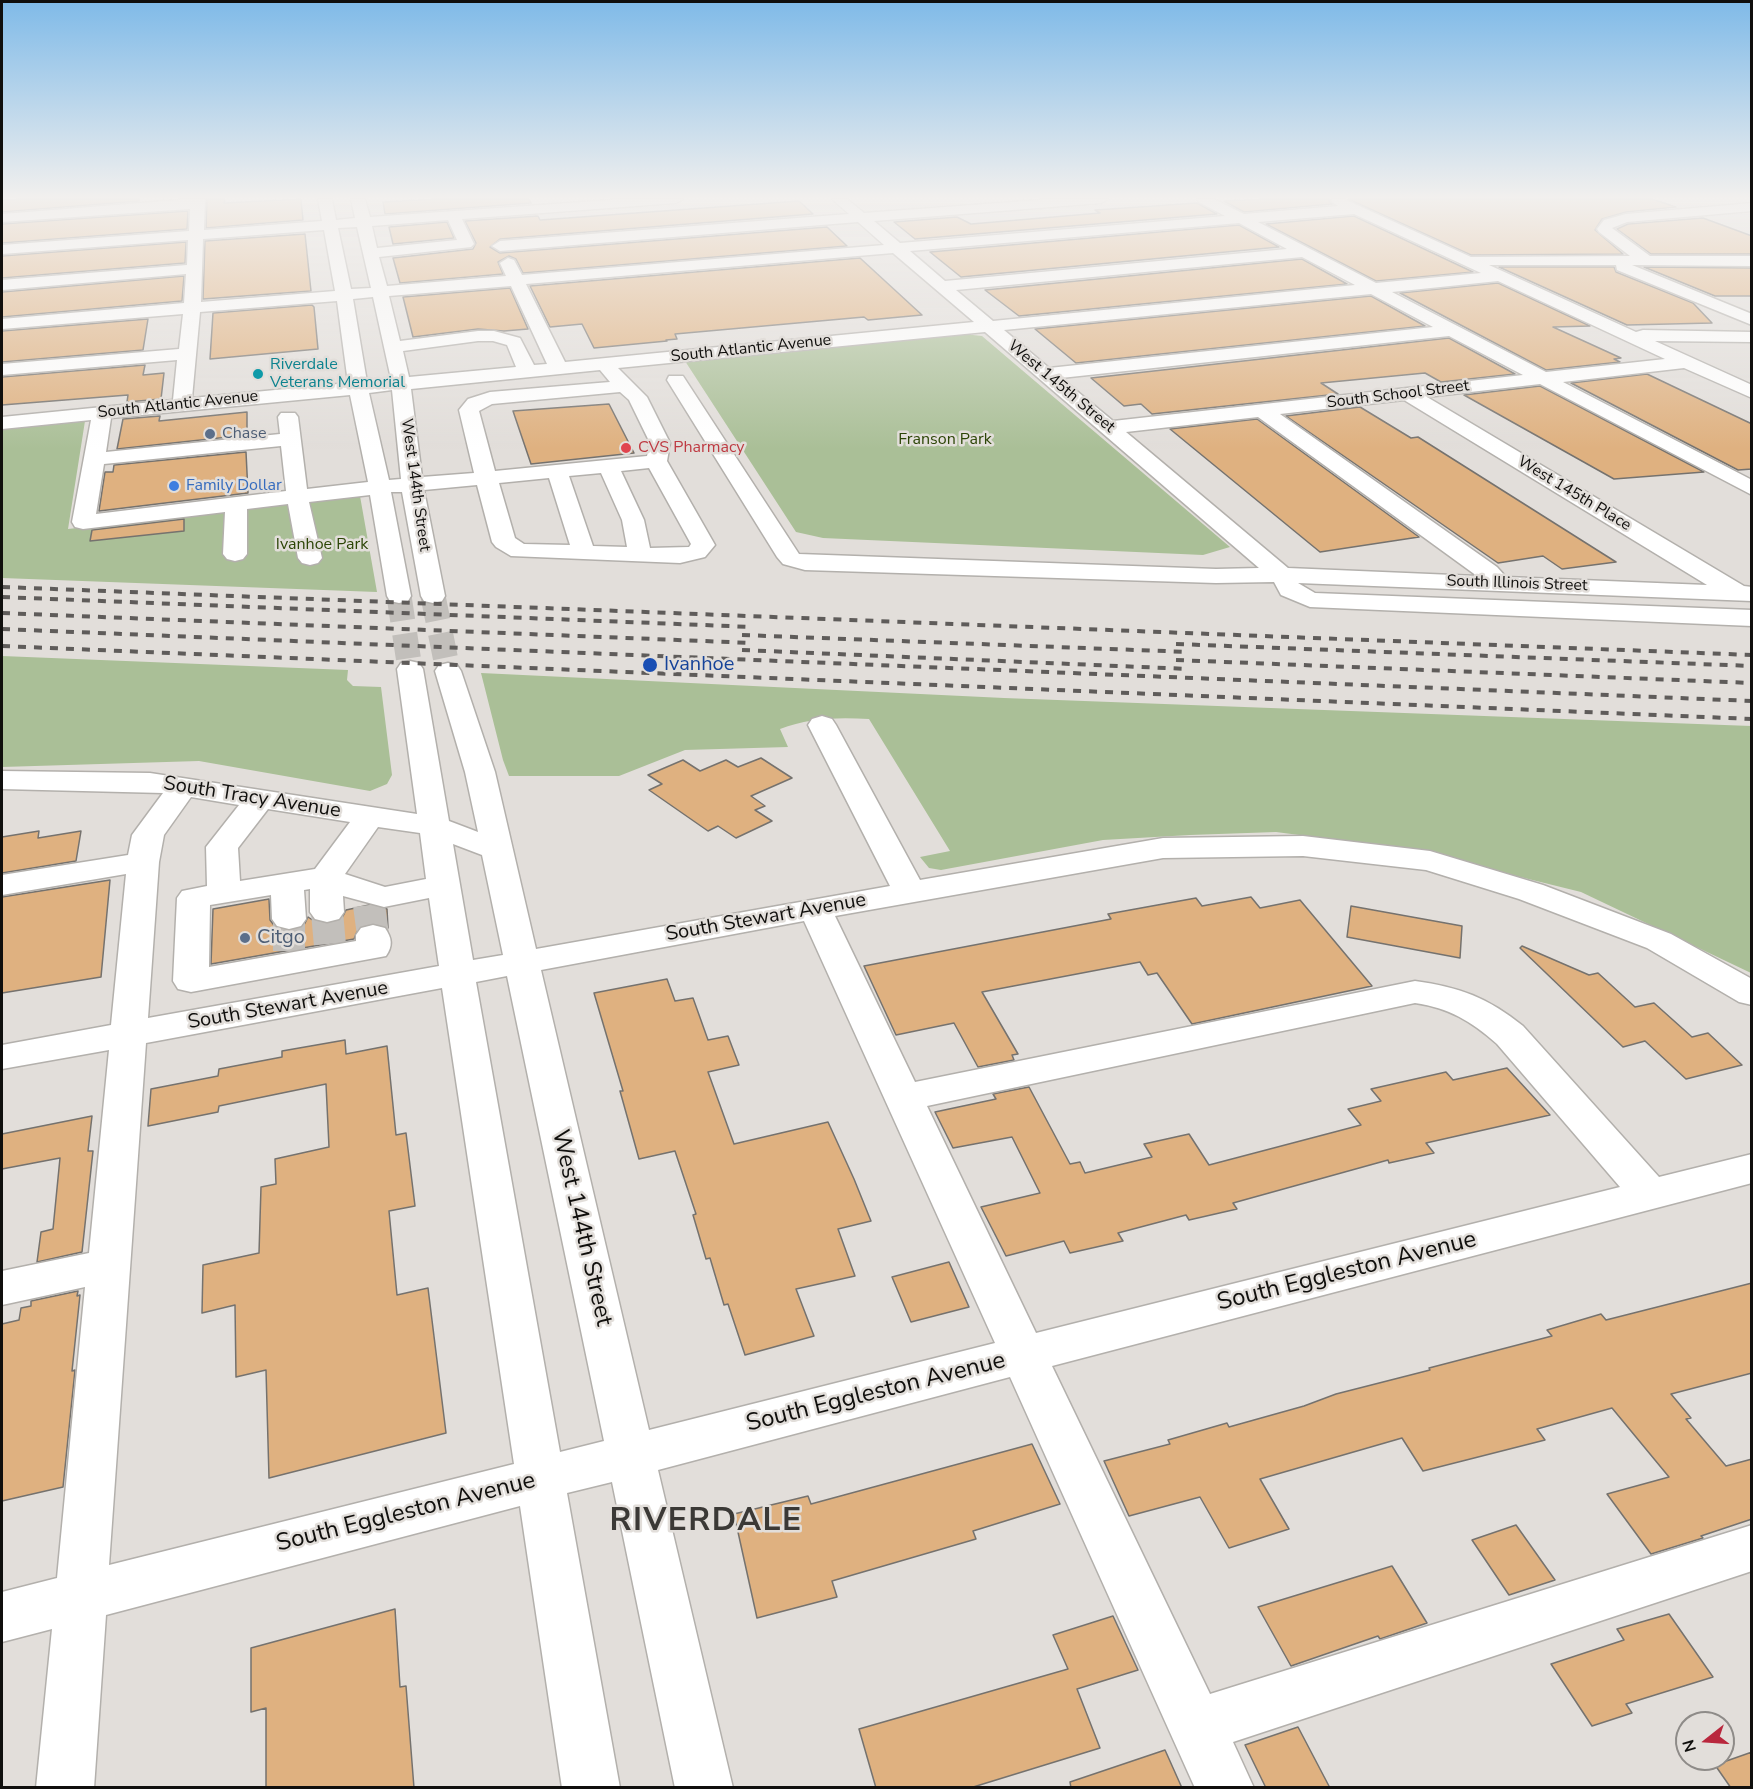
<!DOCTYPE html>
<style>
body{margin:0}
#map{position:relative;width:1753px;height:1789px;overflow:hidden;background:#e2deda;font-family:"Nunito Sans",sans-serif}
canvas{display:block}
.frame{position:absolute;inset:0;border:3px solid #100f0d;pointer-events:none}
.north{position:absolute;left:1675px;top:1711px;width:60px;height:60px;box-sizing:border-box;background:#e2deda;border:2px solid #8e8b88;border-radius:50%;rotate:253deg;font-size:16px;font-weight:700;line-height:24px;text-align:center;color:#100f0d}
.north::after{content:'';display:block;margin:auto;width:21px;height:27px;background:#b9273d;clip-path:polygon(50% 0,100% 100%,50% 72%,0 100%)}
</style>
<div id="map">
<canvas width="1753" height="1789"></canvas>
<div class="frame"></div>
<div class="north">N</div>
</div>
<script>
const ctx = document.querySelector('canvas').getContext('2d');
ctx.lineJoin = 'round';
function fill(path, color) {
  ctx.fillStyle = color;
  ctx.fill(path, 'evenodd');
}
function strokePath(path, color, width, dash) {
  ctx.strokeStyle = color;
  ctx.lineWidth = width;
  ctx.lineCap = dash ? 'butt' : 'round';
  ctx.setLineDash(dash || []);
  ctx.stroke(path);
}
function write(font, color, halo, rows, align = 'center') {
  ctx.font = font + ' "Nunito Sans",sans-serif';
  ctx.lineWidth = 5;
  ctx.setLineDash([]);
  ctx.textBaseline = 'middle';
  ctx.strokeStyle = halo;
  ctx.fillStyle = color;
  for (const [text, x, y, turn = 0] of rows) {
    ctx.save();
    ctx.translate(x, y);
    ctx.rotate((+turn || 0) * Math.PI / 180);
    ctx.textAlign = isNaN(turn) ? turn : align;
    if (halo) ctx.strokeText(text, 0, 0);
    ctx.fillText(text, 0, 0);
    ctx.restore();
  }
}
const green = new Path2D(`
 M964,334L982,336L1230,547L1203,555L823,538L796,532L685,361Z
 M85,421L68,529L360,496L377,592L2,578V429Z
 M2,656L348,670L347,680L353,686L381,687L392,775L387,784L370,791L199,761L2,767Z
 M481,673L1004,698L1751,726V973L1581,892L1407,849L1276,832L1190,835L1103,840L941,870L929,868L920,857L950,851L869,719C838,717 808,718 780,729L788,747L685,750L619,776H509L503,760Z`);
const building = new Path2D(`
 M22,199H140L139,201L2,212V200Z
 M207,199H225L224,203L301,199L303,220L206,228Z
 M436,199H529L531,203L385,214L383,202Z
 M1265,199H1330L1329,201L1332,204L1244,212L1224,201Z
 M1348,199H1652L1676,207L1626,212L1602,219L1595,230L1623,254L1471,255Z
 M799,201L813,214L500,239L490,247L500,253L827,227L847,246L523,273L516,259L509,256L498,262L503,274L400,283L393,258L473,249L476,243L465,221L538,216L540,220Z
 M1197,203L1217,214L915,239L894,222L957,217L971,224L1100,213L1095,210Z
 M188,211L187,229L2,243V224Z
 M1354,216L1473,272L1376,281L1266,224Z
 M1703,218L1752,236V254H1651L1617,229L1628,224Z
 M447,222L454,238L393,244L389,227Z
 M1239,225L1279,247L961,277L930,252Z
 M305,234L311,291L203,299L205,241Z
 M186,242L185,263L2,278V256Z
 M860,258L922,315L868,320L864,317L675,334L677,339L666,340L667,341L594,348L582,324L550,327L530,286Z
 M1302,259L1347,284L1019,316L985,290Z
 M1499,267H1614L1616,272L1693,303L1712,323L1627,325Z
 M1644,267L1752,268V296H1715Z
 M184,276L182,301L2,317V292Z
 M1498,283L1590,326L1553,327L1621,358L1614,359L1620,362L1546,370L1400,293Z
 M510,288L528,329L504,331L478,329L413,337L403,297Z
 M1371,296L1425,326L1076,363L1035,329Z
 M312,305L314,307L318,349L210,359L213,313Z
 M148,319L143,350L2,362V331Z
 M1449,338L1515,374L1441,382L1425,373L1321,383L1338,394L1152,414L1141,404L1124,406L1091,378Z
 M145,365L143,375L164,373L161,399L127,402L128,395L2,405V377Z
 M1647,374L1752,424V469L1738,470L1571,383Z
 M1540,386L1704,472L1614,479L1464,395Z
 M609,404L634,453L531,464L513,411Z
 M1360,407L1411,438L1418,437L1616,562L1562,569L1543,556L1498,563L1286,416Z
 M247,412V435L117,449L123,419L160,416L159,421Z
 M1257,419L1419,537L1320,552L1170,429Z
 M246,452L248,493L99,511L105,472H113L114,465Z
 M184,519V531L90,541L92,530Z
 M761,758L792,778L751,796L765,806L755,810L772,821L736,838L718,826L708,831L649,790L662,784L648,775L683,760L700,771L726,760L738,767Z
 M39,831L38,838L81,831L76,861L2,873V837Z
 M110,880L101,977L2,993V897Z
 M1251,897L1260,908L1300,900L1372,986L1192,1024L1157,973L1148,975L1140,962L982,992L1018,1054L1012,1055L1014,1060L978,1067L954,1023L896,1035L864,966L1111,919L1108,914L1196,898L1202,906Z
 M269,899L270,920L276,928L288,931L303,927L308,917L314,921L328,924L341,920L346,910L369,905L387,909L388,928L372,923L359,927L354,939L211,964L213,909Z
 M1351,906L1462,926L1460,958L1347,937Z
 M1522,946L1589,975L1598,973L1635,1007L1654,1003L1692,1037L1708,1033L1742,1065L1686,1079L1645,1041L1623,1047L1520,948Z
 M667,979L675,1001L693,998L708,1040L728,1036L739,1065L708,1072L734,1144L828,1122L854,1179L871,1221L838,1229L855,1276L796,1289L814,1336L745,1355L728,1304L724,1305L710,1258L706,1259L693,1215L696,1214L675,1151L639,1159L620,1091H623L594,993Z
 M345,1040L346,1054L387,1046L396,1135L406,1133L415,1206L389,1211L397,1295L428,1288L446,1433L269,1478L266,1370L236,1377L235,1305L202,1313L203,1265L259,1253L261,1187L276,1184L275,1159L329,1147L326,1084L219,1106L218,1112L148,1126L151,1089L218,1076L219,1069L282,1057V1051Z
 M1507,1068L1550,1115L1426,1143L1434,1153L1389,1163L1388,1160L1233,1203L1237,1209L1189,1220L1186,1215L1118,1233L1123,1241L1070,1253L1064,1241L1006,1256L981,1207L1040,1193L1012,1137L953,1148L935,1112L996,1099L993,1094L1029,1087L1070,1164L1080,1162L1085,1173L1152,1157L1144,1144L1189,1134L1209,1165L1361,1125L1348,1109L1381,1101L1371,1089L1446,1072L1453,1080Z
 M92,1116L88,1151H93L82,1252L37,1262L41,1232L53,1229L60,1158L2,1169V1134Z
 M949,1262L969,1307L911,1322L892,1277Z
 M1752,1283V1373L1671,1394L1691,1418L1686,1419L1726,1466L1752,1459V1519L1701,1536L1703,1538L1651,1554L1607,1494L1669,1477L1612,1408L1537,1429L1545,1440L1423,1471L1402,1438L1260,1479L1289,1529L1229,1548L1200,1497L1129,1516L1104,1461L1170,1444L1168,1440L1227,1423L1229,1427L1304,1406L1336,1394L1430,1370L1429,1368L1552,1336L1547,1330L1601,1314L1606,1320Z
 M78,1291L77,1296L80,1295L72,1371L75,1370L63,1487L2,1501V1324L19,1320L21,1308L31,1306V1301Z
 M1032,1444L1060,1504L973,1531L976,1539L832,1581L837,1597L757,1618L734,1514L808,1496L811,1504Z
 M1516,1525L1555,1580L1509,1595L1472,1540Z
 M1392,1566L1427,1623L1380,1639L1378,1636L1291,1666L1258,1607Z
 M395,1609L400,1687L406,1686L414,1788H266V1708L251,1712V1648Z
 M1669,1614L1713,1677L1626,1704L1632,1713L1592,1726L1551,1664L1624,1640L1617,1629Z
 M1113,1616L1138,1670L1077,1689L1100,1748L970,1788H876L859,1729L1068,1669L1053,1635Z
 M1298,1727L1330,1788H1266L1245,1745Z
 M1165,1750L1182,1788H1071L1070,1782Z
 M1752,1752V1788H1731L1715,1765Z`);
const minorTunnelFar1 = new Path2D(`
 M399,596L410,669
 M433,596L448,671`);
const minorTunnel = new Path2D(`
 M369,905L373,935
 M327,912L330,946
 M289,919V951`);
const minor = new Path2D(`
 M191,199H205L204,230L322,221L318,199H332L336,220L355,218L351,199H365L370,217L625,199H683L676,203L462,219L474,244L471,247L379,257L387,286L506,276L500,263L508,258L514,260L522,275L884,245L858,222L500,251L492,246L500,241L849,214L832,199H847L864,213L1053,199H1108L1101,203L874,221L900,243L1225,216L1199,202L1197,199H1214L1244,214L1338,206L1331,201L1333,199H1344L1471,257L1630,256L1599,232L1597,229L1604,220L1626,214L1752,203V211L1627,222L1612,228L1650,256H1752V266L1632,265L1752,314V325L1617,270L1616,265H1489L1636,332L1643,330L1752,332V342L1655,341L1752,385V398L1684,368L1563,382L1752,480V495L1540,384L1427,397L1744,586L1752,587V601L1298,583L1315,593L1752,610V626L1310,607L1281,595L1274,582L1216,583L805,570L783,564L777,557L667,380L669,376H683L799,554L1216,569L1259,568L985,332L618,368L647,397L670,443L667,461L715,545L705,557L680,563L511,556L496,547L492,542L477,485L424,490L445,596L442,601L433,603L424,601L421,596L402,492H391L411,596L408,601L399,603L390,601L387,596L370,495L309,502L322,558L318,563L310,565L302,563L298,558L288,504L247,509V554L243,559L235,561L227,559L223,554L225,512L83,529L75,527L72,522L91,420L2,429V417L173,400L177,360L2,375V364L179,349L183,314L2,329V319L184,303L186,274L2,290V280L187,265L188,240L2,254V245L189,231L190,209L2,222V214ZM1354,214L1481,273L1376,283L1258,222ZM448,220L457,240L377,248L372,226ZM1239,223L1287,249L945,281L910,251ZM357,227L371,288L351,289L338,228ZM324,230L335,291L201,302L203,239ZM893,253L974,322L565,362L526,284ZM1302,257L1355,285L993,321L956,290ZM1498,281L1665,359L1546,372L1392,292ZM511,286L547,364L534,365L520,338L494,331H478L400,341L389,296ZM1371,294L1433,327L1049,368L1004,330ZM373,297L391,379L367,382L353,299ZM337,301L348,383L192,398L200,312ZM1449,336L1523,375L1113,421L1061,378ZM478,341H493L507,345L516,367L409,377L403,351ZM600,370L610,382L490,392L468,399L459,410L474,473L422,477L411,389ZM392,390L401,479L389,480L369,393ZM620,392L629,400L650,443L647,456L495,471L479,411L492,404ZM350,395L368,482L307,489L298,417L295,413H281L278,417L280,434L106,452L111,418ZM1404,400L1707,585L1506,577L1497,567L1280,414ZM1258,417L1477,576L1288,568L1126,432ZM281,446L286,491L96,514L104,464ZM649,468L691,544L689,547L650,548L644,520L621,471ZM601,473L622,520L627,547L593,546L569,476ZM549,478L570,545L524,544L515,538L499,483Z
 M410,661L419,663L423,669L449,821L478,832L465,772L435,671L439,665L448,663L457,665L461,671L495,772L536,949L890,886L808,725L812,719L822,716L832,719L836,725L920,880L1163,838L1303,836L1430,851L1543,885L1671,934L1752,979V1005L1739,1002L1647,948L1519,899L1426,870L1303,856L1163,858L835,916L915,1082L1415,981C1460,987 1488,998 1523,1026L1659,1177L1752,1154V1183L1052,1366L1210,1694L1752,1525V1571L1233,1742L1254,1788H1195L1010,1377L658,1470L733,1788H675L612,1482L567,1493L620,1788H562L520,1506L106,1615L94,1788H36L52,1629L2,1642V1592L57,1578L85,1287L2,1305V1271L89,1253L109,1050L2,1069V1045L111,1025L126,874L2,895V875L128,855L132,835L163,793L2,789V771L150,773L417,814L397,669L401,663ZM191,797L239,805L206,847L207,886L182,891L177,898L173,981L178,989L191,992L386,956C393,946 392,938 385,928L373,925L361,928L356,935V941L209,967L210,905L271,895L272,919L277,926L289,929L301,926L306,919L304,890L310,889V912L315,919L327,922L339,919L344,912L343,896L384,907L429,898L439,966L148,1018L159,862L164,835ZM268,809L350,822L315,869L240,881L238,848ZM378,827L420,833L426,879L385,887L345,874ZM453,844L482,855L503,955L473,960ZM804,921L995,1343L649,1430L541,970ZM507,976L604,1441L560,1452L476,982ZM442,988L514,1464L109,1565L146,1043ZM1415,1003C1449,1008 1471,1021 1497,1044L1620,1187L1036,1333L927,1106Z`);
const rail = new Path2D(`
 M2,587L1752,655
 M2,597L753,627
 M2,613L753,643
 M2,629L1752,701
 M742,635L1189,652
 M1176,644L1752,666
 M2,646L1752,719
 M742,650L1189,669
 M1176,660L1752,683`);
const markers = [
 [258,374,6,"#0f9aa8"],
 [210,434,6,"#5c6f8a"],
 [626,448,6,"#e0444e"],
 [174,486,6,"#3f7fe0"],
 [650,665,8,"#1a4fb4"],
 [245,938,6,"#5c6f8a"]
];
const farStreetnames = [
 ["South Atlantic Avenue",751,349,-6],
 ["West 145th Street",1061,387,40],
 ["South School Street",1398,395,-7],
 ["South Atlantic Avenue",178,405,-6],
 ["West 144th Street",415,485,82],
 ["West 145th Place",1574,494,31],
 ["South Illinois Street",1517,584,2]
];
const farCulturenames = [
 ["Riverdale",270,365],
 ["Veterans Memorial",270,383]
];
const farServicenames = [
 ["Chase",222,434]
];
const farParknames = [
 ["Franson Park",945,440],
 ["Ivanhoe Park",322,545]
];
const farHealthnames = [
 ["CVS Pharmacy",638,448]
];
const farShopnames = [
 ["Family Dollar",186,486]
];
const transitNames = [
 ["Ivanhoe",664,665]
];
const streetNames = [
 ["South Tracy Avenue",252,798,9],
 ["South Stewart Avenue",766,918,-10],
 ["South Stewart Avenue",288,1006,-10]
];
const serviceNames = [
 ["Citgo",257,938]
];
const nearStreetnames = [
 ["West 144th Street",581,1228,77],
 ["South Eggleston Avenue",1347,1272,-14],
 ["South Eggleston Avenue",876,1393,-14],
 ["South Eggleston Avenue",406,1513,-14]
];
const nearDistrictnames = [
 ["RIVERDALE",706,1522]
];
fill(green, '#aabf97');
fill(building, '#dfb180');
strokePath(building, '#75726e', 1.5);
strokePath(minorTunnelFar1, '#c2bfbb', 25, [25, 13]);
strokePath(minorTunnel, '#c2bfbb', 32, [32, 16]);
strokePath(minor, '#b3b0ac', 3);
fill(minor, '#fff');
strokePath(rail, '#5f5c5a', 4, [8, 8]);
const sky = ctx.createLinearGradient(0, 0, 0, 449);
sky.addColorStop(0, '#7fbae8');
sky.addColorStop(0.44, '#f2f0ee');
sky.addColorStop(1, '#f2f0ee00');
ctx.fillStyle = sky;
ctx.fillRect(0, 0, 1753, 449);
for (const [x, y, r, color] of markers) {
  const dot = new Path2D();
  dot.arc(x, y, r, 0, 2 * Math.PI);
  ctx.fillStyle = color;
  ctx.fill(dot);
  strokePath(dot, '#e2deda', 2);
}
write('16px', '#100f0d', '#e2deda', farStreetnames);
write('16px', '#0d838f', '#e2deda', farCulturenames, 'left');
write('16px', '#4e5e75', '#e2deda', farServicenames, 'left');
write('16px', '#2c4506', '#e2deda', farParknames);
write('16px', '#be3a42', '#e2deda', farHealthnames, 'left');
write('16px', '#366cbe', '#e2deda', farShopnames, 'left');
write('20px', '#164399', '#e2deda', transitNames, 'left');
write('20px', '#100f0d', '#e2deda', streetNames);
write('20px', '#4e5e75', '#e2deda', serviceNames, 'left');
write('24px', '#100f0d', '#e2deda', nearStreetnames);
ctx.letterSpacing = '1.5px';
write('bold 32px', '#3b3936', '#e2deda', nearDistrictnames);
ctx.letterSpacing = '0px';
</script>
